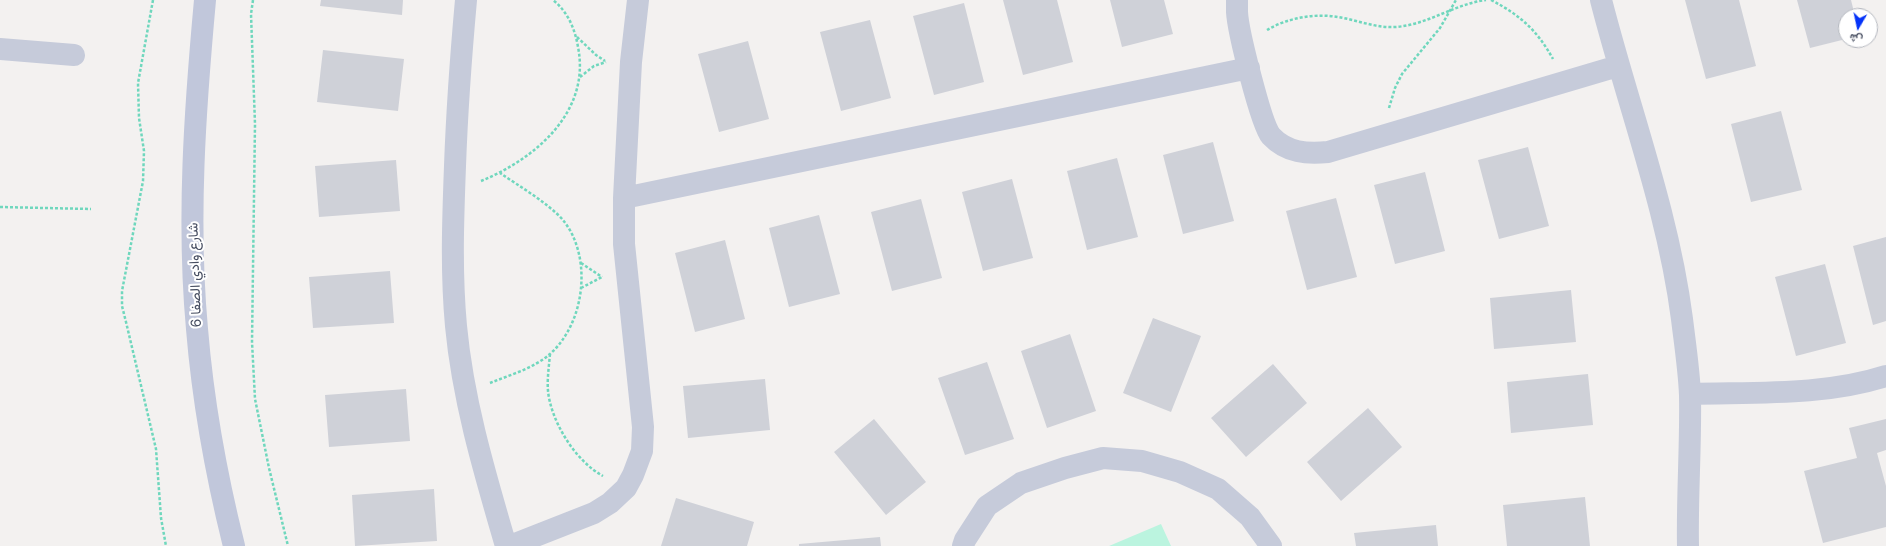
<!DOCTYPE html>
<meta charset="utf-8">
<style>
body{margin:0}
#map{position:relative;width:1886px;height:546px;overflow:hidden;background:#f3f1f0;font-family:Inter,Vazirmatn,sans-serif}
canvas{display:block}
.north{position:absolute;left:1838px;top:8px;width:40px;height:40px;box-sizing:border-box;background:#fff;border:1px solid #b5b8bf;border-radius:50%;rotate:189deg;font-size:11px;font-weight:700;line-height:16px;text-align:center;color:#464d60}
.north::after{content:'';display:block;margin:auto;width:14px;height:18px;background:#0533f9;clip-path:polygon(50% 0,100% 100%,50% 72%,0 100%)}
</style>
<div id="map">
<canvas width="1886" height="546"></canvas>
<div class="north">ش</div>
</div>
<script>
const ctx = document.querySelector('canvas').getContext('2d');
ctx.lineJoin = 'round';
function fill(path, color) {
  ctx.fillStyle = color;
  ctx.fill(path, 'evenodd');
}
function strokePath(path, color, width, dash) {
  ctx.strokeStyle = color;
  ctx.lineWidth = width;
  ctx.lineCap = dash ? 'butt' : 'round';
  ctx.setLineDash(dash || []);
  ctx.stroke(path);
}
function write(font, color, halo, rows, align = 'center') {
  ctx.font = font + ' Inter,Vazirmatn,sans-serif';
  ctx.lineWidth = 4;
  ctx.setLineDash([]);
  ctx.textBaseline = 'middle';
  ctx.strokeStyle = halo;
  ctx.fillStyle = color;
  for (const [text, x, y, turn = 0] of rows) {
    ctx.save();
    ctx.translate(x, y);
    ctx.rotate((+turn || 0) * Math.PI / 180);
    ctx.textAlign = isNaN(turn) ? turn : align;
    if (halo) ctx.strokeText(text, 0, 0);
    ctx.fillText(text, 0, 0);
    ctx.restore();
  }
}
const green = new Path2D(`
 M1161,524L1171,546H1109Z`);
const building = new Path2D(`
 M321,0H403L402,15L320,6Z
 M1003,0H1057L1073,62L1023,75Z
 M1110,0H1164L1173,34L1122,47Z
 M1685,0H1739L1756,66L1706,79Z
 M1797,0H1851L1855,16H1846V39L1810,48Z
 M964,3L984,82L934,95L913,16Z
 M870,20L891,98L841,111L820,32Z
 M748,41L769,119L719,132L698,54Z
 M323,50L404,59L398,111L317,102Z
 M1781,111L1802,190L1751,202L1731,124Z
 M1213,142L1234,221L1183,234L1163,155Z
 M1528,147L1549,226L1499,239L1478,160Z
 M1117,158L1138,237L1087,250L1067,171Z
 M396,160L400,211L319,217L315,166Z
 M1425,172L1445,251L1395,264L1374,185Z
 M1012,179L1033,258L983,271L962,192Z
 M1336,198L1357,277L1307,290L1286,211Z
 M921,199L942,278L892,291L871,212Z
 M819,215L840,294L789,307L769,228Z
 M1886,237V321L1873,325L1853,246Z
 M725,240L745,319L695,332L675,253Z
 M1825,264L1846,343L1796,356L1775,277Z
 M390,271L394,323L313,328L309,277Z
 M1571,290L1576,342L1494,349L1490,298Z
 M1153,318L1201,336L1171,412L1123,393Z
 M1070,334L1096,411L1047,428L1021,351Z
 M987,362L1014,439L965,455L938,378Z
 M1273,364L1307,403L1246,457L1211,418Z
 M1588,374L1593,425L1511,433L1507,382Z
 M765,379L770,430L688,438L683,386Z
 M406,389L410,441L329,447L325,395Z
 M1368,408L1402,447L1341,501L1307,462Z
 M874,419L926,482L886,515L834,452Z
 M1886,419V450L1877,453L1886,486V527L1823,543L1804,471L1857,458L1849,428Z
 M434,489L437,541L355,546L352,495Z
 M1585,497L1590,546H1507L1503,505Z
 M676,498L754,522L747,546H661Z
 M1436,525L1438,546H1356L1354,533Z
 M880,537L881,546H799V544Z`);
const path = new Path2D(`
 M153,0L138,83L139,118L144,151L143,181L122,291V306L126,322L156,449L161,518L166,546
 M253,0L251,14L255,124L252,342L255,399L269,468L288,546
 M1491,0C1520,15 1537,30 1553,59
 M1267,30C1287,18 1315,13 1338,17C1357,20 1375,28 1395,27C1428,25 1454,4 1486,0
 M577,37L596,55L605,61
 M580,77L594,66L606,62
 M1389,108L1395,88L1402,74L1440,28L1456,0
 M481,181C535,159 591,112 578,47C575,29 568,12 553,0
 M0,207L91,209
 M581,263L602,277
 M581,288L602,277
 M550,354C549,366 547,379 548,391C551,421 575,461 603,476
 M490,383C510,375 534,368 550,354C585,323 593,257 563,220C548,203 519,186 500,173`);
const minor = new Path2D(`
 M466,0C461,55 457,110 455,166C453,219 451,272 456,326C463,401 485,474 506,546
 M1237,0C1237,4 1237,8 1237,12C1238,31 1261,124 1271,136C1287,153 1307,154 1328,152L1618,66
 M1601,0C1628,106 1668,210 1682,319C1685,344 1689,370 1690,395C1691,445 1687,496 1688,546
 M0,49L74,55
 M624,198L1249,68
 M1690,394C1755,392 1824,396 1886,376
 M510,546L594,513L610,503L626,488L633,475L642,451L643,427L624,244V198L631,62L638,0
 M963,546L965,540L987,506L1021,483L1065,468L1103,458L1142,461L1180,472L1218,489L1250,517L1271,546`);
const secondary = new Path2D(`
 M205,0C195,109 187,220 197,329C203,402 216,474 234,546`);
const streetNames = [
 ["شارع وادي الصفا 6",195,275,-92]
];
fill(green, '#bbf4df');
fill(building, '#cfd1d8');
strokePath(path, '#6fd7bd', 2.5, [3, 2]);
strokePath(minor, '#c6cbda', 22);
strokePath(secondary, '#c1c7db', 22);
write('14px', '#464d60', '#fff', streetNames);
</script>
